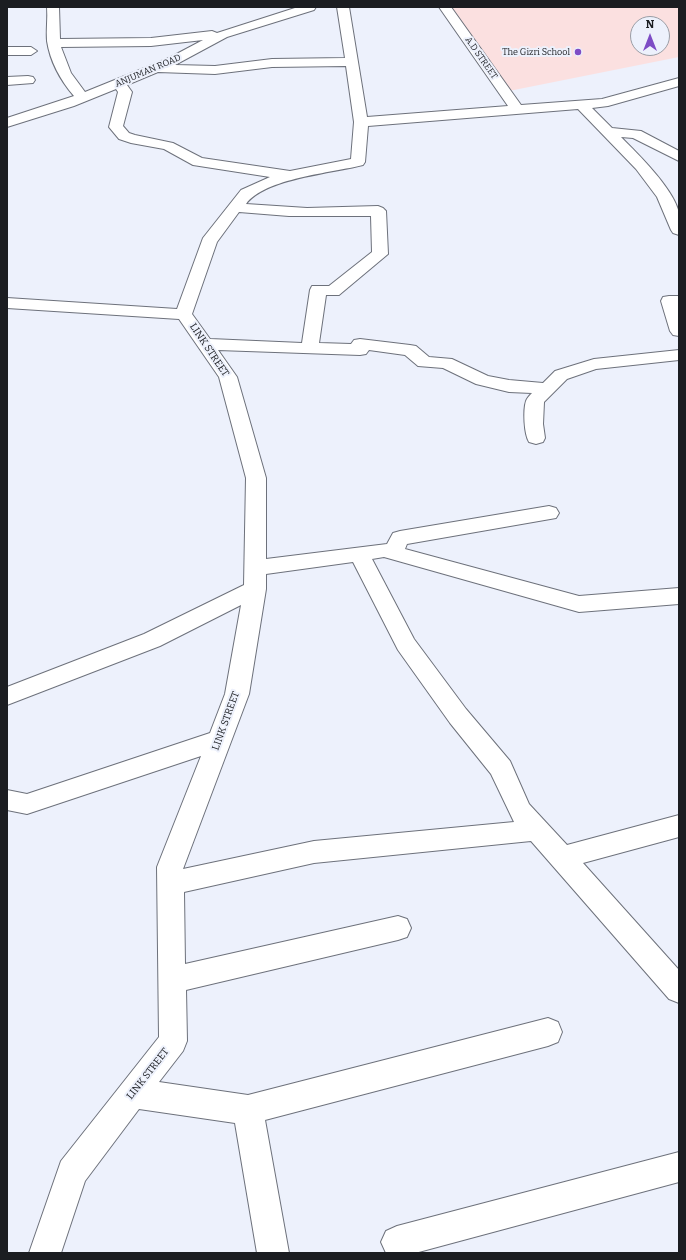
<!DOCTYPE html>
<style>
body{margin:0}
#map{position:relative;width:686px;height:1260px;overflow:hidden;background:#edf1fc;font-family:Bitter,serif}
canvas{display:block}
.frame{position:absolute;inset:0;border:8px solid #1b1d21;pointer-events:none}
.north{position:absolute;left:630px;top:16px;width:40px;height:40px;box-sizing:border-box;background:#edf1fc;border:1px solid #999ca4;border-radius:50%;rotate:0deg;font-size:11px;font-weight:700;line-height:16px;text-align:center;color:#1b1d21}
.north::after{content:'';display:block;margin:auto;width:14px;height:18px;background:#7d4cc5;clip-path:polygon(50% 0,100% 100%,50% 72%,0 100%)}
</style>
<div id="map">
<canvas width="686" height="1260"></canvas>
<div class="frame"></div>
<div class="north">N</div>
</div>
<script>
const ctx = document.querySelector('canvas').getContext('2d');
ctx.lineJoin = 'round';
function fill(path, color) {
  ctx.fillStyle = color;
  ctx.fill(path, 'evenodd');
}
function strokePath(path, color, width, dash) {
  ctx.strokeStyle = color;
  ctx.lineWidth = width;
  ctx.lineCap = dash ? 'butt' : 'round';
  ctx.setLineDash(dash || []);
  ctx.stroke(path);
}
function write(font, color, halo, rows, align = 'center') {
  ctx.font = font + ' Bitter,serif';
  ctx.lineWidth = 4;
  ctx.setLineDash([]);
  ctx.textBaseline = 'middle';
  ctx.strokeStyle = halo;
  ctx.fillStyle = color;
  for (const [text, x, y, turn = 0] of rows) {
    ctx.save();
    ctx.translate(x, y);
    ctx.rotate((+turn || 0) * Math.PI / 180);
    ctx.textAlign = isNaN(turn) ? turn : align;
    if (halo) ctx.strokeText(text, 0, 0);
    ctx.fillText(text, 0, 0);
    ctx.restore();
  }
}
const education = new Path2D(`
 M445,7H679V57L504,92ZM638,24H662V48H638Z`);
const minor = new Path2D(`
 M47,7H59L60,39L151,38L212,31L217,33L298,7H316L314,10L227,37L175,65L215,66L272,59L345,58L337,7H349L367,117L508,106L439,7H451L521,105L602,99L679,78V86L608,106L592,108L612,128L641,131L679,151V161L633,138L621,137C638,154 674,189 679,213C680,220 679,228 679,235L673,233L671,230L657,197L636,169L578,109L368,126L365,162L363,165C332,173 265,178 246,204L307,208L378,206L383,208L386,211L388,254L339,295H326L319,343L351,344L354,340L360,339L410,345L416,346L429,357L452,359L488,376L509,380L543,383L555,371L594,359L679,350V360L596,369L567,379L544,402L543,424L545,438L543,442L536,444L529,442C524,434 523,410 526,401C527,398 530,395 532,393L509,392L476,384L443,368L418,366L405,355L369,350L366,354L360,355L218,350L237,377L266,478V559L387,544L393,533L400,531L549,506L556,508L559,513L556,518L407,544L405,549L579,596L679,588V604L579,612L384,557L372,559L414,639L466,709L510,761L529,804L567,845L679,815V837L583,863L679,970V1003L669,999L531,841L314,863L184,892L185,964L398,916L407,919L411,928L407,937L398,940L186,990L187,1041L183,1051L159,1082L248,1095L548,1018L558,1022L562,1032L558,1042L548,1046L265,1120L289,1253H257L235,1123L139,1109L85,1181L61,1253H29L61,1161L159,1037L157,867L201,756L27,814L7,810V790L27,794L210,733L225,694L241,605L160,646L7,705V687L144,634L244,585L246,478L219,377L179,319L7,308V298L177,309L203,238L241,190L270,177L193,165L164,149L131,143L119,139L109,127L118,92L116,89L74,106L7,127V118L74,96C61,81 50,61 47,41C46,30 48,18 47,7ZM203,40L169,58L85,92L71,73L61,47L151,46ZM346,66L354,122L351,159L290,171L202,158L173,143L135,135L129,133L123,126L132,92L127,85L158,72L215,74L272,67ZM239,212L289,216H371L372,252L329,286H312L310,290L302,343L210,339L192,314L217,242ZM353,562L398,650L450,723L491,774L514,822L314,841L183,869L249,694L266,589V574Z
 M7,47H31L37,51L31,55H7Z
 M28,76L33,77L35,80L33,83L7,85V77Z
 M669,296H679V336L673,335L670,331L661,301L663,297Z
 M679,1152V1182L415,1253H386L381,1242L386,1231L397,1226Z`);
const markers = [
 [578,52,4,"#7d4cc5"]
];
const farPoinames = [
 ["The Gizri School",570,52]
];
const farStreetnames = [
 ["A.D STREET",481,58,55],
 ["ANJUMAN ROAD",148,71,-23]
];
const streetNames = [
 ["LINK STREET",209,350,56],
 ["LINK STREET",226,721,-70],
 ["LINK STREET",148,1074,-52]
];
fill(education, '#fbe0e0');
strokePath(minor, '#6d717b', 2);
fill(minor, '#fff');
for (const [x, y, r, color] of markers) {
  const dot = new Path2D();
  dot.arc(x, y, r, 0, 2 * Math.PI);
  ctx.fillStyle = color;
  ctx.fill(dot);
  strokePath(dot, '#edf1fc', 1.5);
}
write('9px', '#1b1d21', '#edf1fc', farPoinames, 'right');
write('9px', '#1b1d21', '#edf1fc', farStreetnames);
write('10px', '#1b1d21', '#edf1fc', streetNames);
</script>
